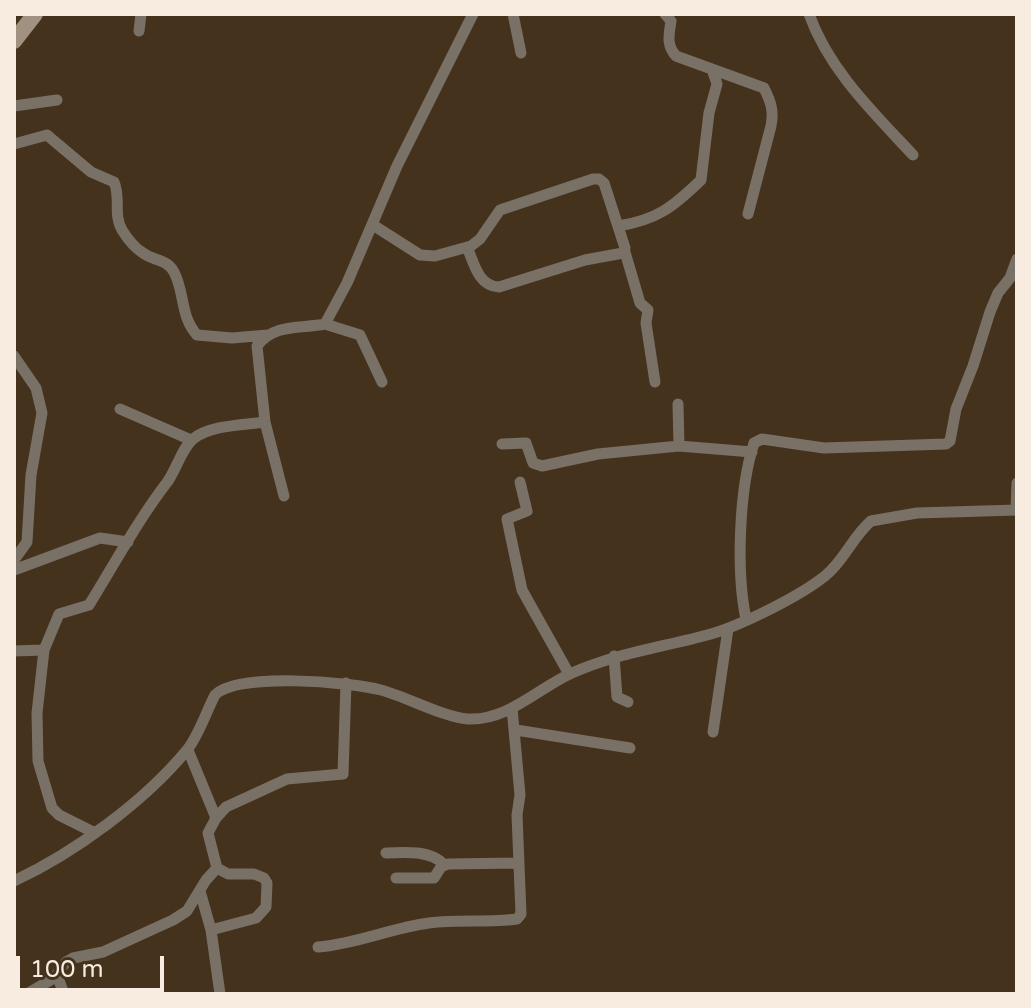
<!DOCTYPE html>
<style>
body{margin:0}
#map{position:relative;width:1031px;height:1008px;overflow:hidden;background:#44321d;font-family:"Varela Round",sans-serif}
canvas{display:block}
.frame{position:absolute;inset:0;border:16px solid #f7ecdf;pointer-events:none}
.scale{position:absolute;left:16px;top:956px;width:148px;height:36px;box-sizing:border-box;border:4px solid #f7ecdf;border-top:0;padding-left:10px;font-size:24px;line-height:28px;white-space:nowrap;color:#f7ecdf;-webkit-text-stroke:6px #44321d;paint-order:stroke}
</style>
<div id="map">
<canvas width="1031" height="1008"></canvas>
<div class="frame"></div>
<div class="scale">100 m</div>
</div>
<script>
const ctx = document.querySelector('canvas').getContext('2d');
ctx.lineJoin = 'round';
function strokePath(path, color, width, dash) {
  ctx.strokeStyle = color;
  ctx.lineWidth = width;
  ctx.lineCap = dash ? 'butt' : 'round';
  ctx.setLineDash(dash || []);
  ctx.stroke(path);
}
const street = new Path2D(`
 M513,14L521,53
 M665,14L671,21C669,35 666,45 676,56L764,88C771,102 774,111 771,126L748,214
 M809,14C829,70 873,112 913,155
 M139,31L141,14
 M14,106L57,100
 M14,144L47,135L91,172L114,182C121,197 113,215 122,230C127,238 135,248 143,253C154,261 167,259 174,272C185,293 180,316 197,335L232,338L268,335
 M373,225L420,255L435,256L471,246L480,239L500,210L593,179H599L604,183L625,248L623,253L585,260L499,287C478,286 474,263 467,247
 M618,226C657,220 673,207 701,180L709,113L717,84L712,69
 M625,252L640,303L648,310L646,323L655,382
 M325,324L360,335L382,382
 M14,356L36,388L42,413L31,475L27,542L14,560
 M678,404L679,446L752,452
 M120,409L191,440
 M502,444L526,443L533,463L542,466L598,454L679,446
 M520,482L527,511L507,519L522,590L569,674
 M284,496L265,422L257,346C274,323 301,329 325,324L347,283L397,166L473,14
 M1016,510L1017,483
 M14,570L100,538L128,542
 M746,619C736,572 739,489 754,443L762,439L824,448L946,444L950,441L956,409L973,366L990,312L998,293L1010,278L1017,259
 M44,650L59,614L89,605C115,563 138,520 168,481C177,468 182,448 193,439C210,425 244,425 265,422
 M14,651L44,650L37,713L38,761L52,808L59,815L93,832
 M614,656L617,697L628,702
 M516,730L630,748
 M713,732L728,629
 M188,750L216,818
 M386,853C403,852 432,850 444,865
 M396,878H434L441,867L448,864L519,863
 M14,881C74,853 144,802 187,750C199,735 206,712 215,695C237,672 351,682 381,690C407,697 443,717 468,719C508,721 538,688 572,673C617,653 664,647 711,634C742,625 800,596 825,576C844,561 853,536 871,521L917,513L1017,510
 M200,891L211,930L220,994
 M211,930L256,918L266,907L267,883L264,878L254,874H228L217,868L208,833L216,818L226,807L287,779L343,774L346,683
 M318,947C356,944 391,928 429,923C458,919 488,923 517,919L521,914L517,815L520,795L512,708
 M57,975L64,994
 M27,994L54,978L66,962L73,958L103,952L173,920L187,911L206,880L217,868`);
const secondary = new Path2D(`
 M14,41L35,14`);
strokePath(street, '#7a7166', 11);
strokePath(secondary, '#a09181', 16);
</script>
